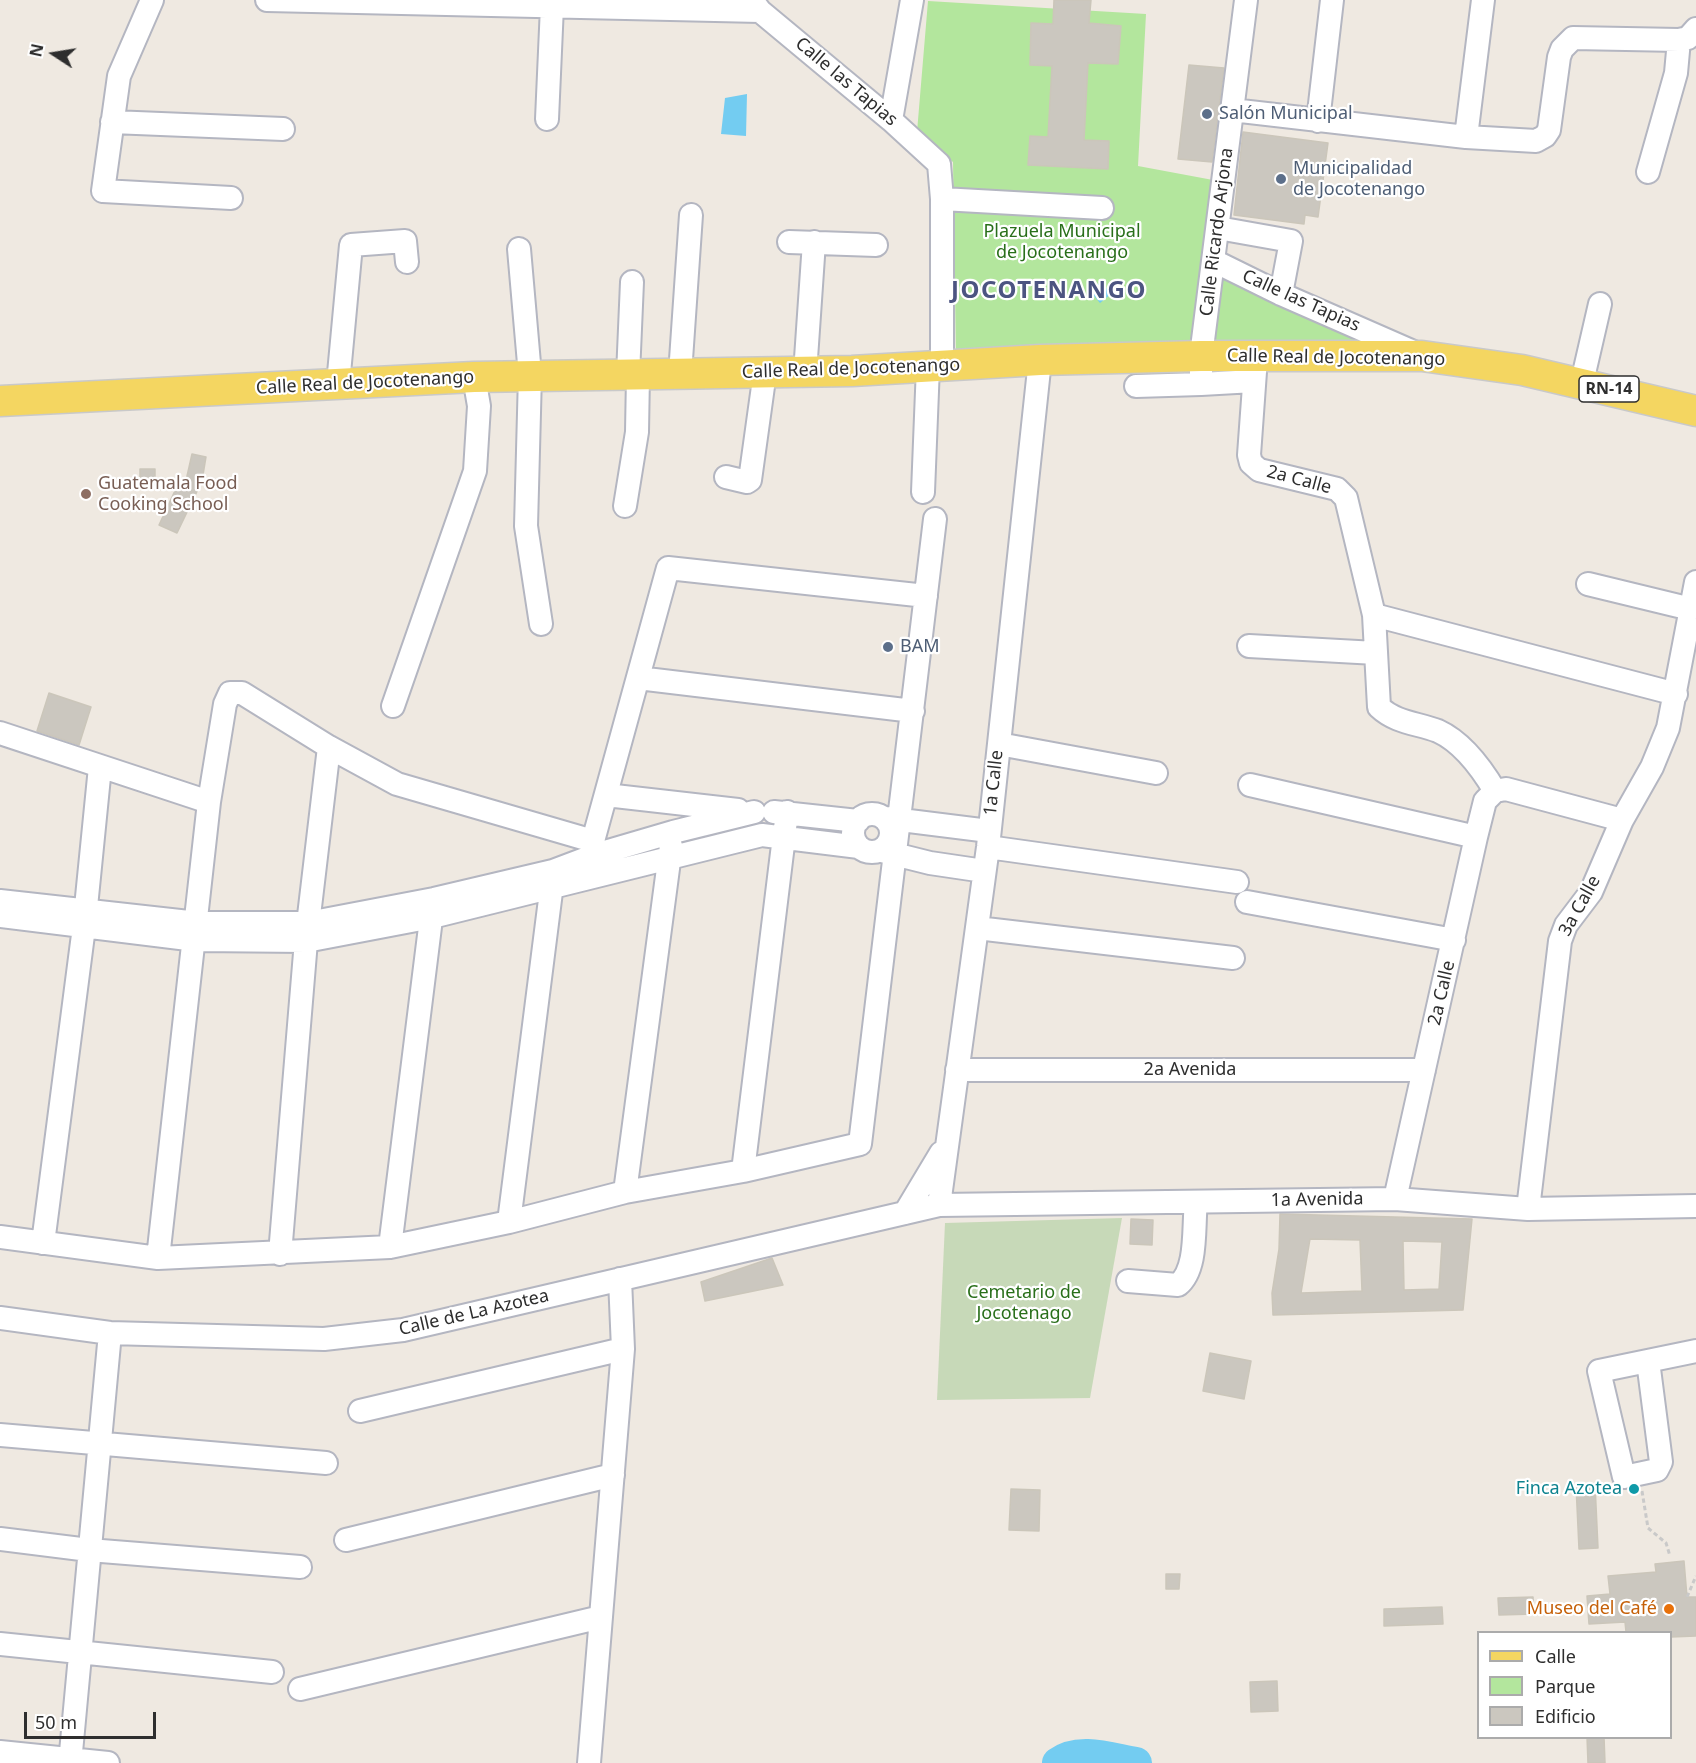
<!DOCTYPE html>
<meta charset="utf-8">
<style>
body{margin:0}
#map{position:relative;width:1696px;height:1763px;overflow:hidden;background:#efe9e1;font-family:"Noto Sans",sans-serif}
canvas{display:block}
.legend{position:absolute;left:1477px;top:1631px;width:195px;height:108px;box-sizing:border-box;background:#fff;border:2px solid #ababab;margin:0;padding:8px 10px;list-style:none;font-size:18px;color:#2e2e2e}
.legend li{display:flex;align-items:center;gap:12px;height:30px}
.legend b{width:30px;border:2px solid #ababab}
.north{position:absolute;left:24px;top:24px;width:60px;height:60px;-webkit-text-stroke:4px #fff;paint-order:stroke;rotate:282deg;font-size:16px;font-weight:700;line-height:24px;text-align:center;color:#2e2e2e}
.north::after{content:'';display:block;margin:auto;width:21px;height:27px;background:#2e2e2e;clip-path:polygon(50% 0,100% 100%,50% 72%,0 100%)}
.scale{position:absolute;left:24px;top:1712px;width:132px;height:27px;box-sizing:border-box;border:3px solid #2e2e2e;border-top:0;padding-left:8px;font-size:18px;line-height:21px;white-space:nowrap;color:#2e2e2e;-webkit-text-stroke:4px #fff;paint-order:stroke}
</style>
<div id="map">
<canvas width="1696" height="1763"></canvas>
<ul class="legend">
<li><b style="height:8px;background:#f4d661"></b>Calle</li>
<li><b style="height:16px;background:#b3e69d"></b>Parque</li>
<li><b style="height:16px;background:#cbc7bf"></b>Edificio</li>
</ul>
<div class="north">N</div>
<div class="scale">50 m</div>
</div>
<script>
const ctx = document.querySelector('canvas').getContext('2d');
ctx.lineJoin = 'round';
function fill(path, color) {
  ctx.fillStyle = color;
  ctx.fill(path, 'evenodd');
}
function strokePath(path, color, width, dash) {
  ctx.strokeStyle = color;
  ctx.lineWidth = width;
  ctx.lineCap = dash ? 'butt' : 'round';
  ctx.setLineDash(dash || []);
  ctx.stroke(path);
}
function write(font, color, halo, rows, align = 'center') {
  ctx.font = font + ' "Noto Sans",sans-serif';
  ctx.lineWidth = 4.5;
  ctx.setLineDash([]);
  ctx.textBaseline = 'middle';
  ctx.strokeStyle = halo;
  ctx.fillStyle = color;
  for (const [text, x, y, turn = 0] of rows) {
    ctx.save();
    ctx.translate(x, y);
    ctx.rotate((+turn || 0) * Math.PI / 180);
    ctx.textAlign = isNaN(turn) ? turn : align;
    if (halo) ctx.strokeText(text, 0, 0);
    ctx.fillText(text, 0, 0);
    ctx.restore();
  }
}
const green = new Path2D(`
 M928,1L1146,14L1138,166L1213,180L1193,346L956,355L953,162L917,132Z
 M1220,270L1402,351L1210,349Z`);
const cemetery = new Path2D(`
 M1122,1218L1090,1398L937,1400L945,1223Z`);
const water = new Path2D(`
 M747,94L746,136L721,134L725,98Z
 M1101,282L1111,294L1100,303L1089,290Z`);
const river = new Path2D(`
 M1058,1763C1079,1747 1112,1759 1136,1763`);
const building = new Path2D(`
 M1054,0H1091L1089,23L1121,26L1118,64L1088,63L1084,140L1109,141L1108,169L1028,165L1030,136L1048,137L1052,66L1030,65L1031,23L1053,24Z
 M1189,65L1224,68L1212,162L1178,159Z
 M1243,132L1328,143L1318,217L1305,215L1304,224L1234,215Z
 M192,454L206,457L202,481L177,533L159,525L179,482L185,485Z
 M140,469H155V485H140Z
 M49,693L91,707L79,745L37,731Z
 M1280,1214L1472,1219L1463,1310L1273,1315L1272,1293L1279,1249ZM1310,1239L1360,1240L1362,1291L1301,1293ZM1403,1241L1442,1242L1439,1289L1404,1290Z
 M1131,1219L1153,1220L1152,1245L1130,1244Z
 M772,1258L783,1285L705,1301L701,1282Z
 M1210,1353L1251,1361L1244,1399L1203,1391Z
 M1595,1484L1598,1548L1579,1549L1576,1485Z
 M1011,1489L1040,1490L1039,1531L1009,1530Z
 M1684,1561L1687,1597H1696V1636L1671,1637V1632H1626L1625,1622L1589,1624L1587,1596L1610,1594L1608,1576L1656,1572L1655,1564Z
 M1166,1574H1180L1179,1589H1166Z
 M1533,1597L1534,1614L1499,1615L1498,1598Z
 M1442,1607L1443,1624L1384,1626V1609Z
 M1277,1681L1278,1711L1251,1712L1250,1682Z
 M1587,1737H1604L1605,1763H1588Z`);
const path = new Path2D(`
 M1642,1491L1648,1528L1666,1543L1670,1556
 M1687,1597L1696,1576`);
const minor = new Path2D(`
 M152,0L119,76L103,191L231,198
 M267,0L760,11
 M752,0L760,11L891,120L939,164L942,199V366
 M1232,110L1466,137L1536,141L1545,136L1549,130L1559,57L1562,49L1573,38L1679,40L1688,38L1696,29
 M547,119L552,6
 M891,120L912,0
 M1318,121L1332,0
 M112,122L283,129
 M1466,137L1483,0
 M1648,172L1676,73L1679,40
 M942,199L1102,208
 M1218,228L1291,241L1281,294
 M789,242L876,245
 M519,249L530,375L526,526L541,624
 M1214,261L1281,294L1418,354
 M1256,358L1249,455L1251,463L1259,470L1337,489L1346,498L1374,615L1379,707C1396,723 1417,723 1438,731C1462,742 1482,769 1495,791
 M805,373L814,242
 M680,374L691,215
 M628,375L632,282
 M1582,382L1600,304
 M338,384L351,245L405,241L407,262
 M1201,384L1254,381
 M1136,386L1201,384V356L1246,0
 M726,477L747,482L750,480L765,372
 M923,492L928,366
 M625,506L637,432L638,375
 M1588,584L1691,609
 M1374,615L1676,694
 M1249,646L1376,653
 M638,678L913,711
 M393,706L475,471L479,406L474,377
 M0,733L209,802
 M999,744L1156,773
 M1250,785L1476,837
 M1495,791L1506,789L1622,820
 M606,795L738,810
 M774,812L858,821
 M853 833a19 19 0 1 1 38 0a19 19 0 1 1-38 0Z
 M885,818L989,831
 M988,847L1237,882
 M882,851L930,863L984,871
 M598,854L593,841L668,568L926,596
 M0,901L198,923H308L434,899L553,871L598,854L673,832L754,812
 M1247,902L1454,940
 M0,916L196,940L306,941L432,917L762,835L859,847
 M977,928L1233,958
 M957,1070H1424
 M743,1171L787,812
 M625,1192L671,846
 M1395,1199L1476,837L1485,801L1495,791
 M939,1205L988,847L1040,360
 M1528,1209L1560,941L1566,925L1591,892L1622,820L1652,767L1668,728L1696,582
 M905,1213L941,1153
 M509,1222L553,876
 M0,1237L158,1258L390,1247L509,1222L625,1192L743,1171L860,1144L935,519
 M43,1243L84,927L100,767
 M390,1247L433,903
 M280,1254L306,941L329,747
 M158,1258L209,802L225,704L230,693H242L329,747L397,784L593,841
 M1128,1281L1178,1285C1198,1269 1193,1227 1196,1202
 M0,1318L110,1333L324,1339L403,1330L939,1205L1395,1199L1528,1209L1696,1206
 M1648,1361L1661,1462L1657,1470L1624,1477L1599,1371L1696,1351
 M360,1411L623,1349
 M0,1435L326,1463
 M0,1539L89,1550L300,1567
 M346,1540L613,1475
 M0,1644L272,1672
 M300,1689L601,1617
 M0,1752L108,1763
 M70,1763L110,1333
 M589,1763L623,1349L620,1279`);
const major = new Path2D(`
 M0,401L474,377L852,371L1040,360L1201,356H1422L1522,370L1696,411`);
const markers = [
 [1207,114,6,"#5c6f8a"],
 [1281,179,6,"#5c6f8a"],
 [86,494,6,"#8d6e63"],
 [888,647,6,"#5c6f8a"],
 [1634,1489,6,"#0f9aa8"],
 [1669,1609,6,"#e8710a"]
];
const shields = [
 [1609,389,60]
];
const shieldNames = [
 ["RN-14",1609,389]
];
const streetNames = [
 ["Calle las Tapias",846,82,40],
 ["Calle Ricardo Arjona",1217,232,-83],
 ["Calle las Tapias",1301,301,24],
 ["Calle Real de Jocotenango",1336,358,1],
 ["Calle Real de Jocotenango",851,369,-2],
 ["Calle Real de Jocotenango",365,383,-3],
 ["2a Calle",1299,480,15],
 ["1a Calle",994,783,-84],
 ["3a Calle",1580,906,-61],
 ["2a Calle",1442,993,-77],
 ["2a Avenida",1190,1070],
 ["1a Avenida",1317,1200,-1],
 ["Calle de La Azotea",474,1313,-13]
];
const serviceNames = [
 ["Salón Municipal",1219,114],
 ["Municipalidad",1293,169],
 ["de Jocotenango",1293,190],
 ["BAM",900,647]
];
const parkNames = [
 ["Plazuela Municipal",1062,232],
 ["de Jocotenango",1062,253],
 ["Cemetario de",1024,1293],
 ["Jocotenago",1024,1314]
];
const educationNames = [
 ["Guatemala Food",98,484],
 ["Cooking School",98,505]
];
const cultureNames = [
 ["Finca Azotea",1622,1489]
];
const foodNames = [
 ["Museo del Café",1657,1609]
];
const districtNames = [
 ["JOCOTENANGO",1049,291]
];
fill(green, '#b3e69d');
fill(cemetery, '#c7d9b8');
fill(water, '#73ccf1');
strokePath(river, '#73ccf1', 32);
fill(building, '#cbc7bf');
strokePath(building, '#cbc6ba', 1.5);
strokePath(minor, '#b4b6c1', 26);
strokePath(major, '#c9c9c9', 33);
strokePath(path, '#c9c9c9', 3, [4.5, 3]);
strokePath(minor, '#fff', 22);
strokePath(major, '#f4d661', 30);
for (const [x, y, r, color] of markers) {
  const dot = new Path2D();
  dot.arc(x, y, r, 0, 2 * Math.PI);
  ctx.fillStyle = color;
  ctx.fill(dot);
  strokePath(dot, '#fff', 2);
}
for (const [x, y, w] of shields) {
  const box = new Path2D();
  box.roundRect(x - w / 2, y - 13, w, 26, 4.5);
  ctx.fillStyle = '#fff';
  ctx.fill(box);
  strokePath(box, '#2e2e2e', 1.5);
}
write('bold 16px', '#2e2e2e', null, shieldNames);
write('18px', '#2e2e2e', '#fff', streetNames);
write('18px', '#4e5e75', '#fff', serviceNames, 'left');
write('18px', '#296f1a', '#fff', parkNames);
write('18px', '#785e54', '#fff', educationNames, 'left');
write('18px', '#0d838f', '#fff', cultureNames, 'right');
write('18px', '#c56008', '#fff', foodNames, 'right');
ctx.letterSpacing = '1.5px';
write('bold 24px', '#4c5481', '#fff', districtNames);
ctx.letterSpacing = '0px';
</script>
